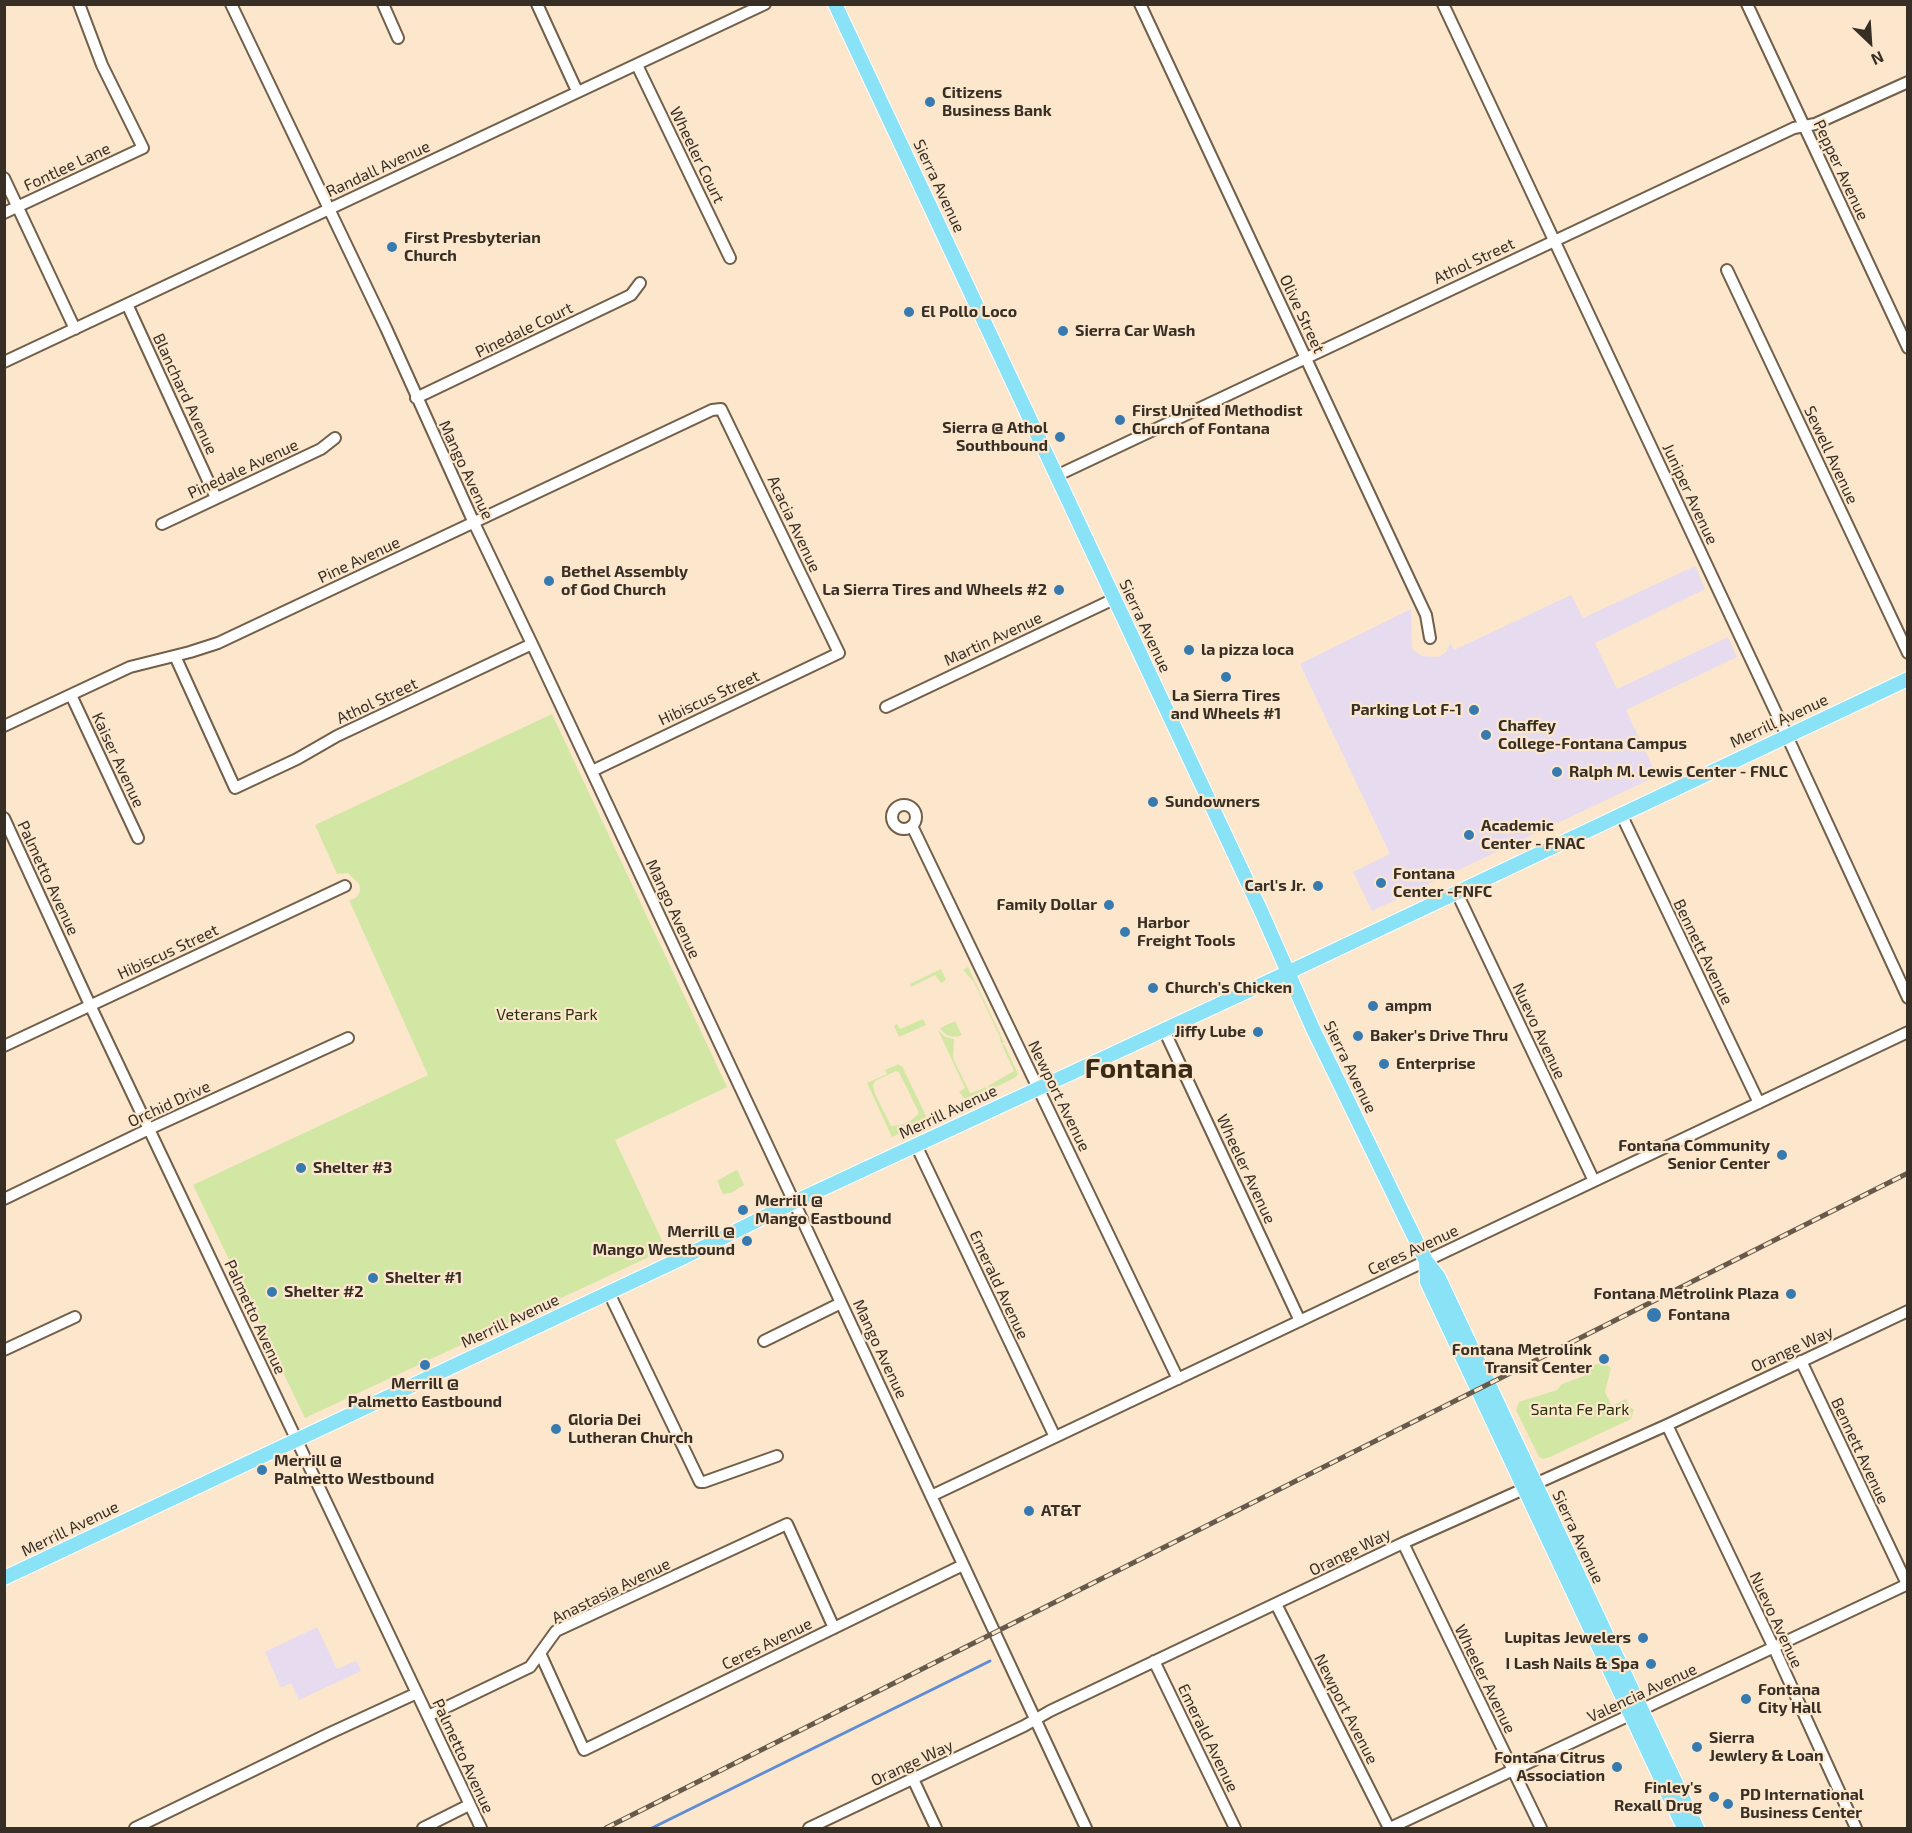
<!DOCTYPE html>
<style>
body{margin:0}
#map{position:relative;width:1912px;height:1833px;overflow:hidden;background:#fce7cd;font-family:"Exo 2",sans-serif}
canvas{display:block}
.frame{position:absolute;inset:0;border:6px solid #372f25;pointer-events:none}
.north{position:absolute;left:1840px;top:12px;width:60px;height:60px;-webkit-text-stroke:4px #fce7cd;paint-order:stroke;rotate:155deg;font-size:16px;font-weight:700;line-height:24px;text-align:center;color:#372f25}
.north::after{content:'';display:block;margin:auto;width:21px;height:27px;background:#372f25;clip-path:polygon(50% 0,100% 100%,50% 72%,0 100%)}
</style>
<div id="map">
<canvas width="1912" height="1833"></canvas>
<div class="frame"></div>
<div class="north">N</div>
</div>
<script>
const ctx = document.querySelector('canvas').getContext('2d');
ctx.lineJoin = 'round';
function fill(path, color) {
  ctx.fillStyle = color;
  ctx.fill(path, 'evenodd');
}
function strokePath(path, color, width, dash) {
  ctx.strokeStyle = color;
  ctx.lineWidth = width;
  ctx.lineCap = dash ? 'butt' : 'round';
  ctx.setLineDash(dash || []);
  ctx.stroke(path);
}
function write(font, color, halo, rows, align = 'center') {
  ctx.font = font + ' "Exo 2",sans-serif';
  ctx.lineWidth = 4.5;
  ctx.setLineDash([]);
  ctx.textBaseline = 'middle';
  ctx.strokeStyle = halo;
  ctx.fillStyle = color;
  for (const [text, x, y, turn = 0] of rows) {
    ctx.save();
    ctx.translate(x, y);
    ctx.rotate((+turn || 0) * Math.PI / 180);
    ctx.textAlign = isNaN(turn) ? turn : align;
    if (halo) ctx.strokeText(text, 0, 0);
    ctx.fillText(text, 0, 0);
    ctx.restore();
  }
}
const education = new Path2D(`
 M1695,566L1705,589L1595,643L1617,689L1728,637L1737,657L1626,710L1657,776L1372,911L1353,872L1390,854L1300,664L1411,609L1412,649L1422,656L1439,657L1447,651L1450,643L1454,650L1571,595L1583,618Z
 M317,1627L337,1669L356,1661L361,1671L299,1700L291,1683L281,1688L265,1652Z`);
const green = new Path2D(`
 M552,714L727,1087L615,1140L666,1249L305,1418L193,1185L428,1075L349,900C358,899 362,892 359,884L348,873L337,874L315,825Z
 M968,967L1004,1042L1001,1044L1000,1037L974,982L963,970Z
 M941,969L946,980L941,983L935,975L911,987L910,984Z
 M923,1019L926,1025L899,1037L894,1026L897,1024L900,1029Z
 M955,1021L962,1035C953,1039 945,1036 940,1028Z
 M938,1030L945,1037L954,1039L953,1058L970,1093H972L986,1087L988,1091L967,1101L959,1092L965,1088Z
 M1004,1044L1018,1074L1016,1077L990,1090L988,1086L1014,1071L1002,1045Z
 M899,1064L900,1066H902L928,1120L892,1137L867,1083L887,1074L885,1070ZM896,1071L899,1072L919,1113C912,1121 902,1126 891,1126L875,1094L873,1086L875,1081Z
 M736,1170L738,1171L744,1185L731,1193L723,1194L717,1181Z
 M1603,1362L1611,1368L1605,1392L1612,1406L1626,1399L1629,1406L1634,1410L1631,1419L1550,1457L1543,1459L1539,1457L1516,1410L1519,1402L1557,1390L1562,1384L1584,1376L1590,1366Z`);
const stream = new Path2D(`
 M652,1828L990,1661`);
const minor = new Path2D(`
 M231,4L386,328L474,523L532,644L794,1202L1086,1828
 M383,4L398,38
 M537,4L577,91
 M1140,4L1426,615L1430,638
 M1443,4L1787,736L1908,998
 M1747,4L1908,348
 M637,65L730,258
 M4,178L75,329
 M4,213L143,148L102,65L79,4
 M1727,270L1908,653
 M127,304L216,498
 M4,362L765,4
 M416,398L631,295L640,283
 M1056,476L1794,128L1815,124L1908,82
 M162,524L321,449L335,438
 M175,656L235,788L297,759L337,736L532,644
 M71,695L138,838
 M886,707L1114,599
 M4,726L130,667L190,652L218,643L712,410L721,409L839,653L592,771
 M892 817a12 12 0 1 1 24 0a12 12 0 1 1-24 0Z
 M1621,814L1759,1103
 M4,818L90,1005L481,1828
 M912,826L1178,1379
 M1457,893L1594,1181
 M1164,1030L1300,1321
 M4,1046L345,886
 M916,1145L1055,1437
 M4,1199L149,1129L348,1038
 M609,1293L700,1482H704L777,1456
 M764,1341L841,1303
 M4,1350L75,1317
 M1801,1361L1908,1586
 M1667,1425L1774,1648L1856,1828
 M931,1496L1908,1032
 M1403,1543L1541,1828
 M1276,1604L1389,1828
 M540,1653L584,1750L963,1565
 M1154,1661L1235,1828
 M428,1716L530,1667L556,1631L787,1524L834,1628
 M913,1779L936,1828
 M135,1828L328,1734L417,1693
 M423,1828L469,1805
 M809,1828L1024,1726L1050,1711L1403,1543L1667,1425L1908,1311
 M1390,1828L1908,1584`);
const major = new Path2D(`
 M835,4L1261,911L1313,1029L1426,1261L1438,1276L1697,1828
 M1426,1261L1427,1282L1684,1828
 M4,1578L678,1260L794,1202L1308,963L1908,679`);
const rail = new Path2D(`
 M606,1828L1908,1173`);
const markers = [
 [930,102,6,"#367ab0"],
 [392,247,6,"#367ab0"],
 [909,312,6,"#367ab0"],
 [1063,331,6,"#367ab0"],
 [1120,420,6,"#367ab0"],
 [1060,437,6,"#367ab0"],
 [549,581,6,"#367ab0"],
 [1059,590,6,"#367ab0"],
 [1189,650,6,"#367ab0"],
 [1226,677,6,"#367ab0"],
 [1474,710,6,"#367ab0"],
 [1486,735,6,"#367ab0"],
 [1557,772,6,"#367ab0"],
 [1153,802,6,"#367ab0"],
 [1469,835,6,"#367ab0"],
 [1381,883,6,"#367ab0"],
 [1318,886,6,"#367ab0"],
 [1109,905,6,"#367ab0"],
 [1125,932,6,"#367ab0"],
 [1153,988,6,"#367ab0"],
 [1373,1006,6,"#367ab0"],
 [1258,1032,6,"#367ab0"],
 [1358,1036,6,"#367ab0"],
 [1384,1064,6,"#367ab0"],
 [1782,1155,6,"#367ab0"],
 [301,1168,6,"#367ab0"],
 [743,1210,6,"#367ab0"],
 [747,1241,6,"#367ab0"],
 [373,1278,6,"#367ab0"],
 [272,1292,6,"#367ab0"],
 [1791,1294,6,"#367ab0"],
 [1654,1315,8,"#367ab0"],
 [1604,1359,6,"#367ab0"],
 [425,1365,6,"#367ab0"],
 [556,1429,6,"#367ab0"],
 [262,1470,6,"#367ab0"],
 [1029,1511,6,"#367ab0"],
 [1643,1638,6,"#367ab0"],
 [1651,1664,6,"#367ab0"],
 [1746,1699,6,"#367ab0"],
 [1697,1747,6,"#367ab0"],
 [1617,1767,6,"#367ab0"],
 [1714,1797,6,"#367ab0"],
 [1728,1804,6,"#367ab0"]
];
const poiNames = [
 ["Citizens",942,93],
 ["Business Bank",942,111],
 ["First Presbyterian",404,238],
 ["Church",404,256],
 ["El Pollo Loco",921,312],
 ["Sierra Car Wash",1075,331],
 ["First United Methodist",1132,411],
 ["Church of Fontana",1132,429],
 ["Sierra @ Athol",1048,428,"right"],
 ["Southbound",1048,446,"right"],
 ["Bethel Assembly",561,572],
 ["of God Church",561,590],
 ["La Sierra Tires and Wheels #2",1047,590,"right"],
 ["la pizza loca",1201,650],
 ["La Sierra Tires",1226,696,"center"],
 ["and Wheels #1",1226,714,"center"],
 ["Parking Lot F-1",1462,710,"right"],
 ["Chaffey",1498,726],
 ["College-Fontana Campus",1498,744],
 ["Ralph M. Lewis Center - FNLC",1569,772],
 ["Sundowners",1165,802],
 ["Academic",1481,826],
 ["Center - FNAC",1481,844],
 ["Fontana",1393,874],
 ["Center -FNFC",1393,892],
 ["Carl's Jr.",1306,886,"right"],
 ["Family Dollar",1097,905,"right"],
 ["Harbor",1137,923],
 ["Freight Tools",1137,941],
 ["Church's Chicken",1165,988],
 ["ampm",1385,1006],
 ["Jiffy Lube",1246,1032,"right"],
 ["Baker's Drive Thru",1370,1036],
 ["Enterprise",1396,1064],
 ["Fontana Community",1770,1146,"right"],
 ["Senior Center",1770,1164,"right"],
 ["Shelter #3",313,1168],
 ["Merrill @",755,1201],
 ["Mango Eastbound",755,1219],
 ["Merrill @",735,1232,"right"],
 ["Mango Westbound",735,1250,"right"],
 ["Shelter #1",385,1278],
 ["Shelter #2",284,1292],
 ["Fontana Metrolink Plaza",1779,1294,"right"],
 ["Fontana",1668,1315],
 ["Fontana Metrolink",1592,1350,"right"],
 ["Transit Center",1592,1368,"right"],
 ["Merrill @",425,1384,"center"],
 ["Palmetto Eastbound",425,1402,"center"],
 ["Gloria Dei",568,1420],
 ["Lutheran Church",568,1438],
 ["Merrill @",274,1461],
 ["Palmetto Westbound",274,1479],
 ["AT&T",1041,1511],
 ["Lupitas Jewelers",1631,1638,"right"],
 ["I Lash Nails & Spa",1639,1664,"right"],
 ["Fontana",1758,1690],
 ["City Hall",1758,1708],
 ["Sierra",1709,1738],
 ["Jewlery & Loan",1709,1756],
 ["Fontana Citrus",1605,1758,"right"],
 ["Association",1605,1776,"right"],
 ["Finley's",1702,1788,"right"],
 ["Rexall Drug",1702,1806,"right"],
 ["PD International",1740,1795],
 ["Business Center",1740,1813]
];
const streetNames = [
 ["Wheeler Court",697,155,64],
 ["Fontlee Lane",67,167,-25],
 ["Randall Avenue",378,169,-25],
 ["Pepper Avenue",1841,170,65],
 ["Sierra Avenue",939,186,65],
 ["Athol Street",1474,261,-25],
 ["Olive Street",1302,314,65],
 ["Pinedale Court",524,330,-26],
 ["Blanchard Avenue",185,394,65],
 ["Sewell Avenue",1831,455,65],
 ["Pinedale Avenue",243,469,-25],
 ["Mango Avenue",466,470,65],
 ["Juniper Avenue",1690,494,65],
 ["Acacia Avenue",794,524,65],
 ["Pine Avenue",359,560,-25],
 ["Sierra Avenue",1145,626,65],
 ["Martin Avenue",993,639,-25],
 ["Hibiscus Street",709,698,-25],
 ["Athol Street",377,701,-25],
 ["Merrill Avenue",1779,721,-25],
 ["Kaiser Avenue",118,760,65],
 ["Palmetto Avenue",48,878,65],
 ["Mango Avenue",673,909,65],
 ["Hibiscus Street",168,952,-25],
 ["Bennett Avenue",1703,952,64],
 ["Nuevo Avenue",1539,1031,65],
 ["Sierra Avenue",1350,1067,64],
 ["Newport Avenue",1059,1096,64],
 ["Orchid Drive",169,1104,-25],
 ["Merrill Avenue",948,1112,-25],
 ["Wheeler Avenue",1246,1169,65],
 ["Ceres Avenue",1413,1250,-25],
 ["Emerald Avenue",999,1285,65],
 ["Palmetto Avenue",255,1317,65],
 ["Merrill Avenue",510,1321,-25],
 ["Mango Avenue",880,1349,65],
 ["Orange Way",1792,1349,-25],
 ["Bennett Avenue",1860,1451,65],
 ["Merrill Avenue",70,1529,-26],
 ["Sierra Avenue",1578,1537,65],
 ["Orange Way",1350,1552,-26],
 ["Anastasia Avenue",611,1591,-26],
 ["Nuevo Avenue",1776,1620,65],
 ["Ceres Avenue",767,1644,-26],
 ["Wheeler Avenue",1485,1679,64],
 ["Valencia Avenue",1642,1693,-25],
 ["Newport Avenue",1346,1709,63],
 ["Emerald Avenue",1208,1738,64],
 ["Palmetto Avenue",463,1756,65],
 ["Orange Way",912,1763,-25]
];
const parkNames = [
 ["Veterans Park",547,1015],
 ["Santa Fe Park",1580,1410]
];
const townNames = [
 ["Fontana",1139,1069]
];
fill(education, '#e7dbef');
fill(green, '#d2e7a4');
strokePath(stream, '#5f8dd4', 3);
strokePath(minor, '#715f49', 14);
strokePath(major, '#fff', 16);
strokePath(minor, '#fff', 10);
strokePath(major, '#89e2f5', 14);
strokePath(rail, '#655a4c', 5);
strokePath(rail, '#fce7cd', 3, [9]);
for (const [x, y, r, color] of markers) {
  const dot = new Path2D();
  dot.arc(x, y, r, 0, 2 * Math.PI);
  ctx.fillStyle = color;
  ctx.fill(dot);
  strokePath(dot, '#fce7cd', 2);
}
write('bold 16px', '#372f25', '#fce7cd', poiNames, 'left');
write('16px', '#372f25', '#fce7cd', streetNames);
write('16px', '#27310b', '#fce7cd', parkNames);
write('bold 28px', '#3a2a16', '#fce7cd', townNames);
</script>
